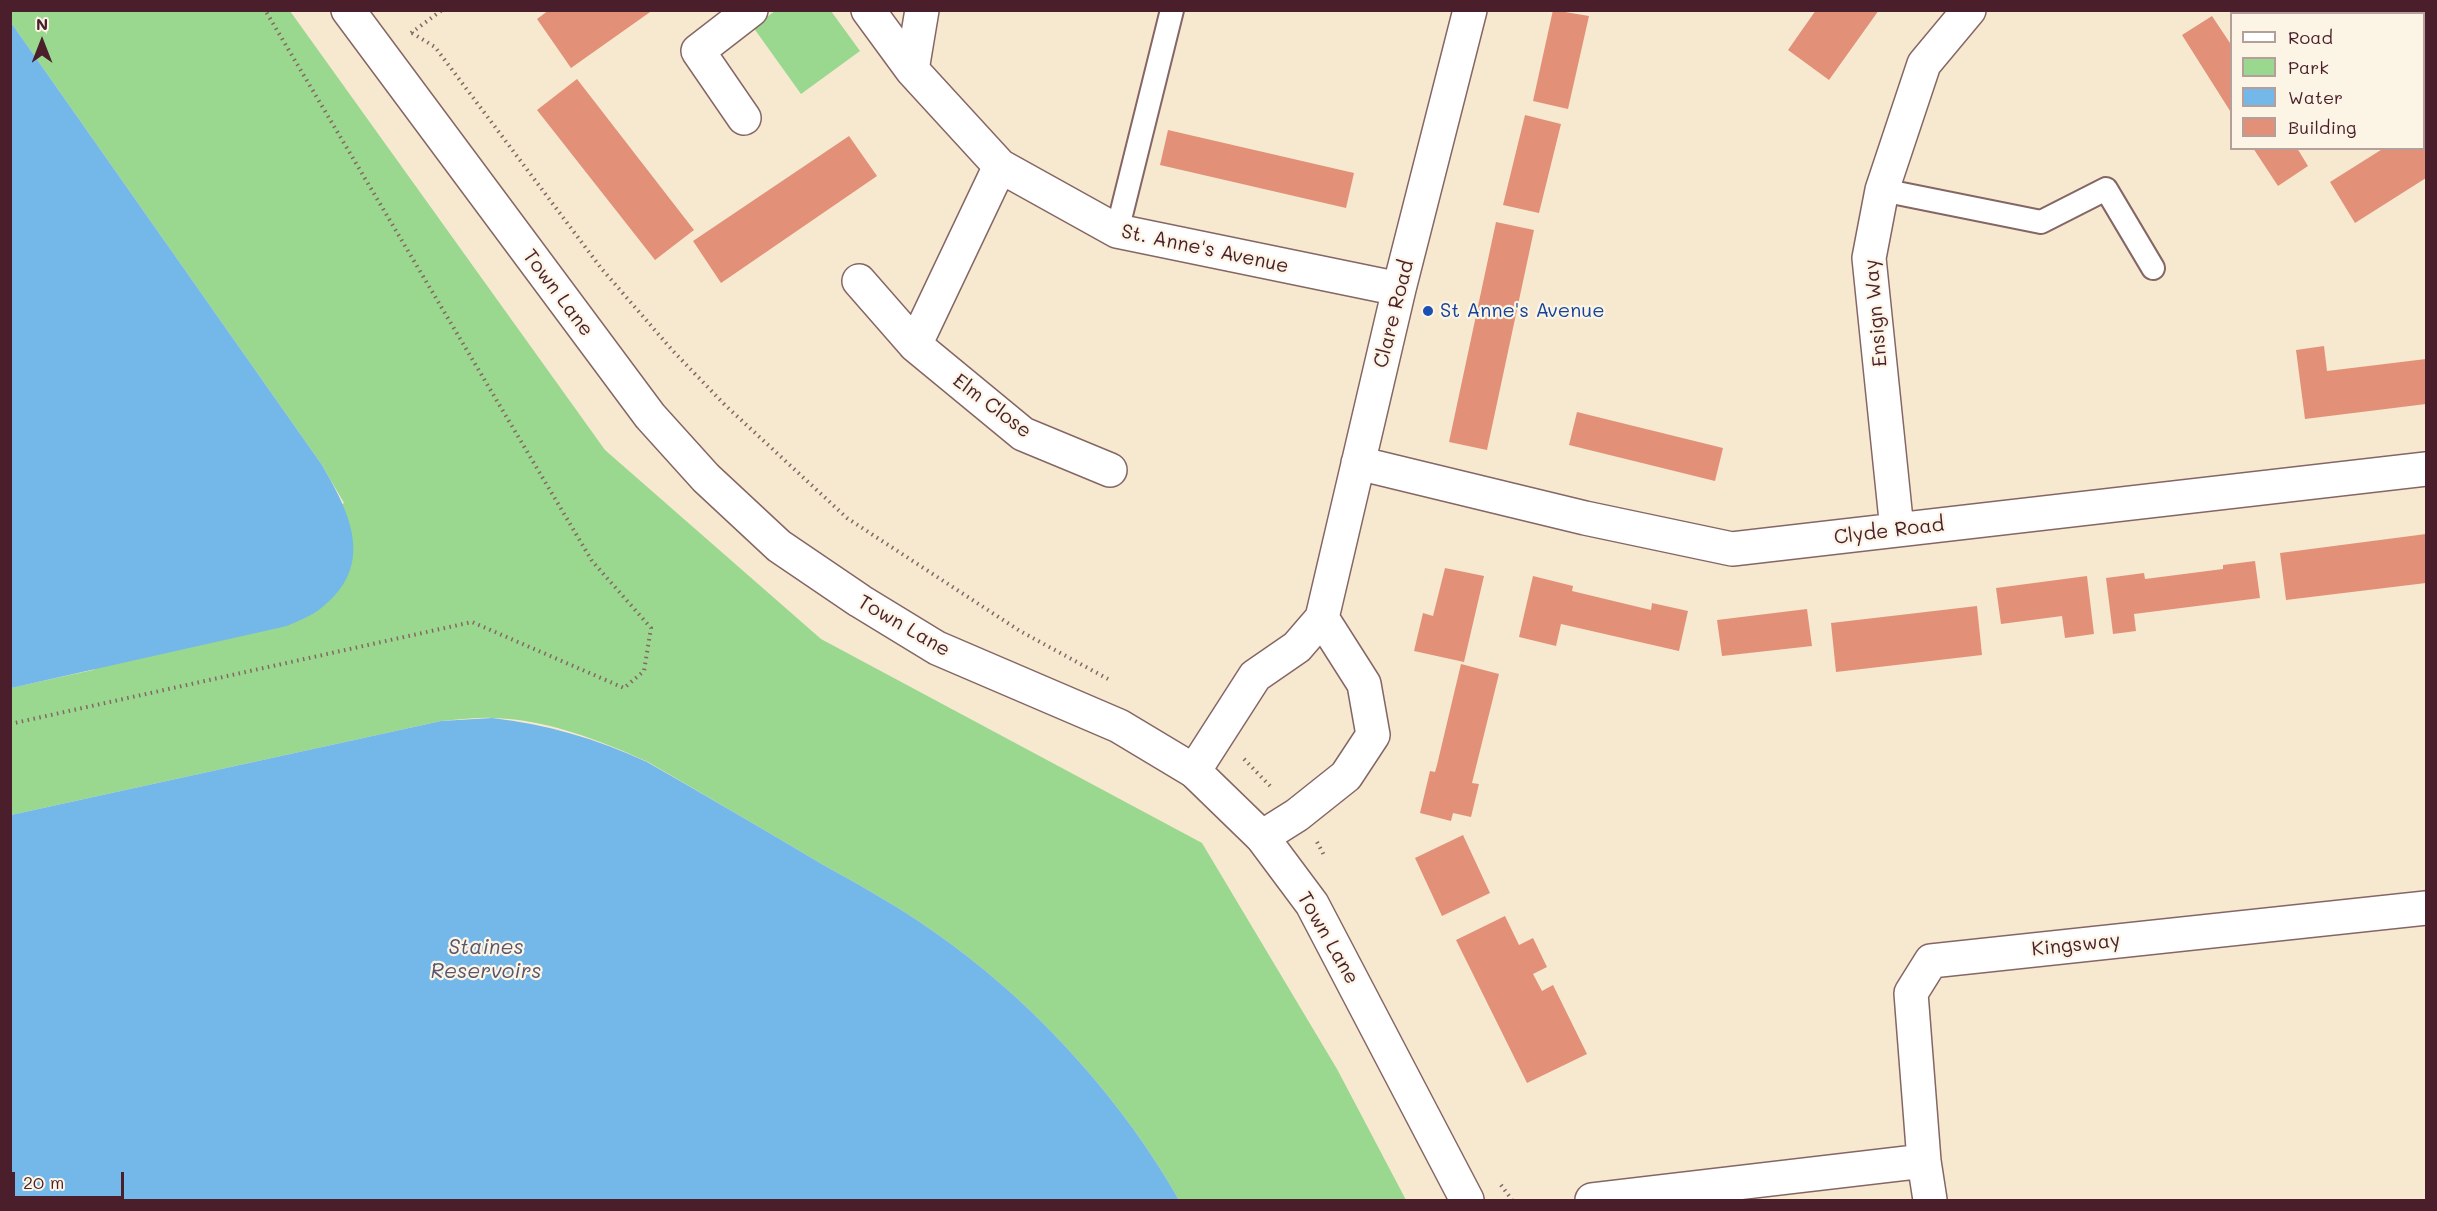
<!DOCTYPE html>
<style>
body{margin:0}
#map{position:relative;width:2437px;height:1211px;overflow:hidden;background:#f6e9d0;font-family:Mali,sans-serif}
canvas{display:block}
.frame{position:absolute;inset:0;border:12px solid #4a1f2b;pointer-events:none}
.legend{position:absolute;left:2230px;top:12px;width:195px;height:138px;box-sizing:border-box;background:#fcf5e5;border:2px solid #b59f9b;margin:0;padding:8px 10px;list-style:none;font-size:18px;color:#4a1f2b}
.legend li{display:flex;align-items:center;gap:12px;height:30px}
.legend b{width:30px;border:2px solid #b59f9b}
.north{position:absolute;left:12px;top:12px;width:60px;height:60px;-webkit-text-stroke:4px #fcf5e5;paint-order:stroke;rotate:0deg;font-size:16px;font-weight:700;line-height:24px;text-align:center;color:#4a1f2b}
.north::after{content:'';display:block;margin:auto;width:21px;height:27px;background:#4a1f2b;clip-path:polygon(50% 0,100% 100%,50% 72%,0 100%)}
.scale{position:absolute;left:12px;top:1172px;width:112px;height:27px;box-sizing:border-box;border:3px solid #4a1f2b;border-top:0;padding-left:8px;font-size:18px;line-height:21px;white-space:nowrap;color:#4a1f2b;-webkit-text-stroke:4px #fcf5e5;paint-order:stroke}
</style>
<div id="map">
<canvas width="2437" height="1211"></canvas>
<div class="frame"></div>
<ul class="legend">
<li><b style="height:8px;background:#fff"></b>Road</li>
<li><b style="height:16px;background:#99d88e"></b>Park</li>
<li><b style="height:16px;background:#74b8ea"></b>Water</li>
<li><b style="height:16px;background:#e29178"></b>Building</li>
</ul>
<div class="north">N</div>
<div class="scale">20 m</div>
</div>
<script>
const ctx = document.querySelector('canvas').getContext('2d');
ctx.lineJoin = 'round';
function fill(path, color) {
  ctx.fillStyle = color;
  ctx.fill(path, 'evenodd');
}
function strokePath(path, color, width, dash) {
  ctx.strokeStyle = color;
  ctx.lineWidth = width;
  ctx.lineCap = dash ? 'butt' : 'round';
  ctx.setLineDash(dash || []);
  ctx.stroke(path);
}
function write(font, color, halo, rows, align = 'center') {
  ctx.font = font + ' Mali,sans-serif';
  ctx.lineWidth = 4.5;
  ctx.setLineDash([]);
  ctx.textBaseline = 'middle';
  ctx.strokeStyle = halo;
  ctx.fillStyle = color;
  for (const [text, x, y, turn = 0] of rows) {
    ctx.save();
    ctx.translate(x, y);
    ctx.rotate((+turn || 0) * Math.PI / 180);
    ctx.textAlign = isNaN(turn) ? turn : align;
    if (halo) ctx.strokeText(text, 0, 0);
    ctx.fillText(text, 0, 0);
    ctx.restore();
  }
}
const green = new Path2D(`
 M11,10L290,11L605,450L821,639L1202,843L1337,1069L1406,1200H1179C1125,1104 1041,1010 951,944C910,913 865,888 820,863C763,829 705,795 648,762C599,740 546,719 492,718C475,717 458,720 441,721L11,815L10,688L93,670L344,503L322,465L10,21Z
 M775,11H831L860,51L801,94L753,27Z`);
const water = new Path2D(`
 M10,21L322,465C351,515 376,566 320,609C311,616 298,621 287,626L11,688Z
 M492,718C547,724 597,739 647,762C705,795 763,829 820,863C865,888 910,913 951,944C1041,1010 1125,1104 1179,1200H11V815L441,721Z`);
const building = new Path2D(`
 M549,10H653L571,68L537,19Z
 M1553,10L1589,16L1568,109L1533,101Z
 M1816,10H1879L1829,80L1788,50Z
 M2212,16L2232,46V114L2182,35Z
 M577,79L694,230L655,260L537,110Z
 M1525,115L1561,124L1539,213L1503,205Z
 M2426,122V178L2355,223L2330,182L2384,148H2424V124Z
 M1168,130L1354,173L1346,208L1160,165Z
 M849,136L877,176L721,283L693,241Z
 M2253,148H2297L2308,166L2278,186Z
 M1496,222L1534,230L1487,450L1449,442Z
 M2324,346L2327,371L2426,359V404L2305,419L2296,350Z
 M1577,412L1723,448L1715,481L1569,445Z
 M2426,534V583L2286,600L2280,553Z
 M2255,561L2260,598L2134,614L2136,631L2113,634L2106,578L2144,573L2145,579L2223,569V565Z
 M1445,568L1484,576L1464,662L1414,651L1423,613L1433,616Z
 M1533,576L1573,586L1572,591L1651,610L1652,603L1688,611L1679,651L1561,624L1556,646L1519,637Z
 M2087,576L2094,634L2065,638L2062,616L2001,624L1996,588Z
 M1977,606L1982,655L1836,672L1831,623Z
 M1807,609L1812,646L1722,656L1717,620Z
 M1461,664L1499,674L1472,783L1479,784L1471,817L1453,813L1451,821L1420,813L1430,771L1435,772L1437,765Z
 M1463,835L1490,893L1442,916L1415,858Z
 M1505,916L1519,945L1533,938L1547,967L1533,974L1542,991L1553,985L1587,1054L1527,1083L1456,940Z`);
const path = new Path2D(`
 M411,33L442,10
 M412,33L435,47L601,268L673,351L725,405L847,518L1020,631L1108,679
 M10,724L472,622L624,688L644,671L651,628L592,561L265,10
 M1244,759L1272,788
 M1317,842L1325,857
 M1501,1185L1512,1200`);
const service = new Path2D(`
 M1882,190L2041,222L2106,189L2153,268
 M1117,231L1172,10`);
const minor = new Path2D(`
 M868,10L912,70L1000,166L1117,231L1399,289
 M2313,10L2315,14
 M912,70L922,10
 M744,118L698,51L751,10
 M1000,166L915,345L1023,434L1110,470
 M859,281L915,345
 M1358,463L1585,518L1732,549L2426,469
 M1897,530L1869,258L1882,190L1924,64L1969,10
 M1194,771L1255,676L1297,647L1322,618L1399,289L1470,10
 M1262,837L1297,815L1346,776L1373,735L1364,684L1322,618
 M1592,1200L1924,1161
 M1930,1200L1924,1161L1911,993L1931,961L2426,908`);
const secondary = new Path2D(`
 M348,10L650,416L706,478L779,546L860,601L937,648L1119,726L1194,771L1262,837L1312,904L1467,1200`);
const markers = [
 [1428,311,6,"#1a4fb4"]
];
const streetNames = [
 ["St. Anne's Avenue",1205,249,12],
 ["Town Lane",558,293,53],
 ["Ensign Way",1876,313,-95],
 ["Clare Road",1394,314,-76],
 ["Elm Close",992,406,37],
 ["Clyde Road",1889,531,-7],
 ["Town Lane",904,626,30],
 ["Town Lane",1328,938,60],
 ["Kingsway",2076,945,-6]
];
const transitNames = [
 ["St Anne's Avenue",1440,311]
];
const waterNames = [
 ["Staines",486,948],
 ["Reservoirs",486,972]
];
fill(green, '#99d88e');
fill(water, '#74b8ea');
fill(building, '#e29178');
strokePath(service, '#866665', 26);
strokePath(minor, '#866665', 36);
strokePath(secondary, '#866665', 36);
strokePath(path, '#866665', 4, [1.5, 4.5]);
strokePath(service, '#fff', 22);
strokePath(minor, '#fff', 33);
strokePath(secondary, '#fff', 33);
for (const [x, y, r, color] of markers) {
  const dot = new Path2D();
  dot.arc(x, y, r, 0, 2 * Math.PI);
  ctx.fillStyle = color;
  ctx.fill(dot);
  strokePath(dot, '#fcf5e5', 2);
}
write('20px', '#4a1f2b', '#fcf5e5', streetNames);
write('20px', '#164399', '#fcf5e5', transitNames, 'left');
write('italic 21px', '#59556e', '#fcf5e5', waterNames);
</script>
